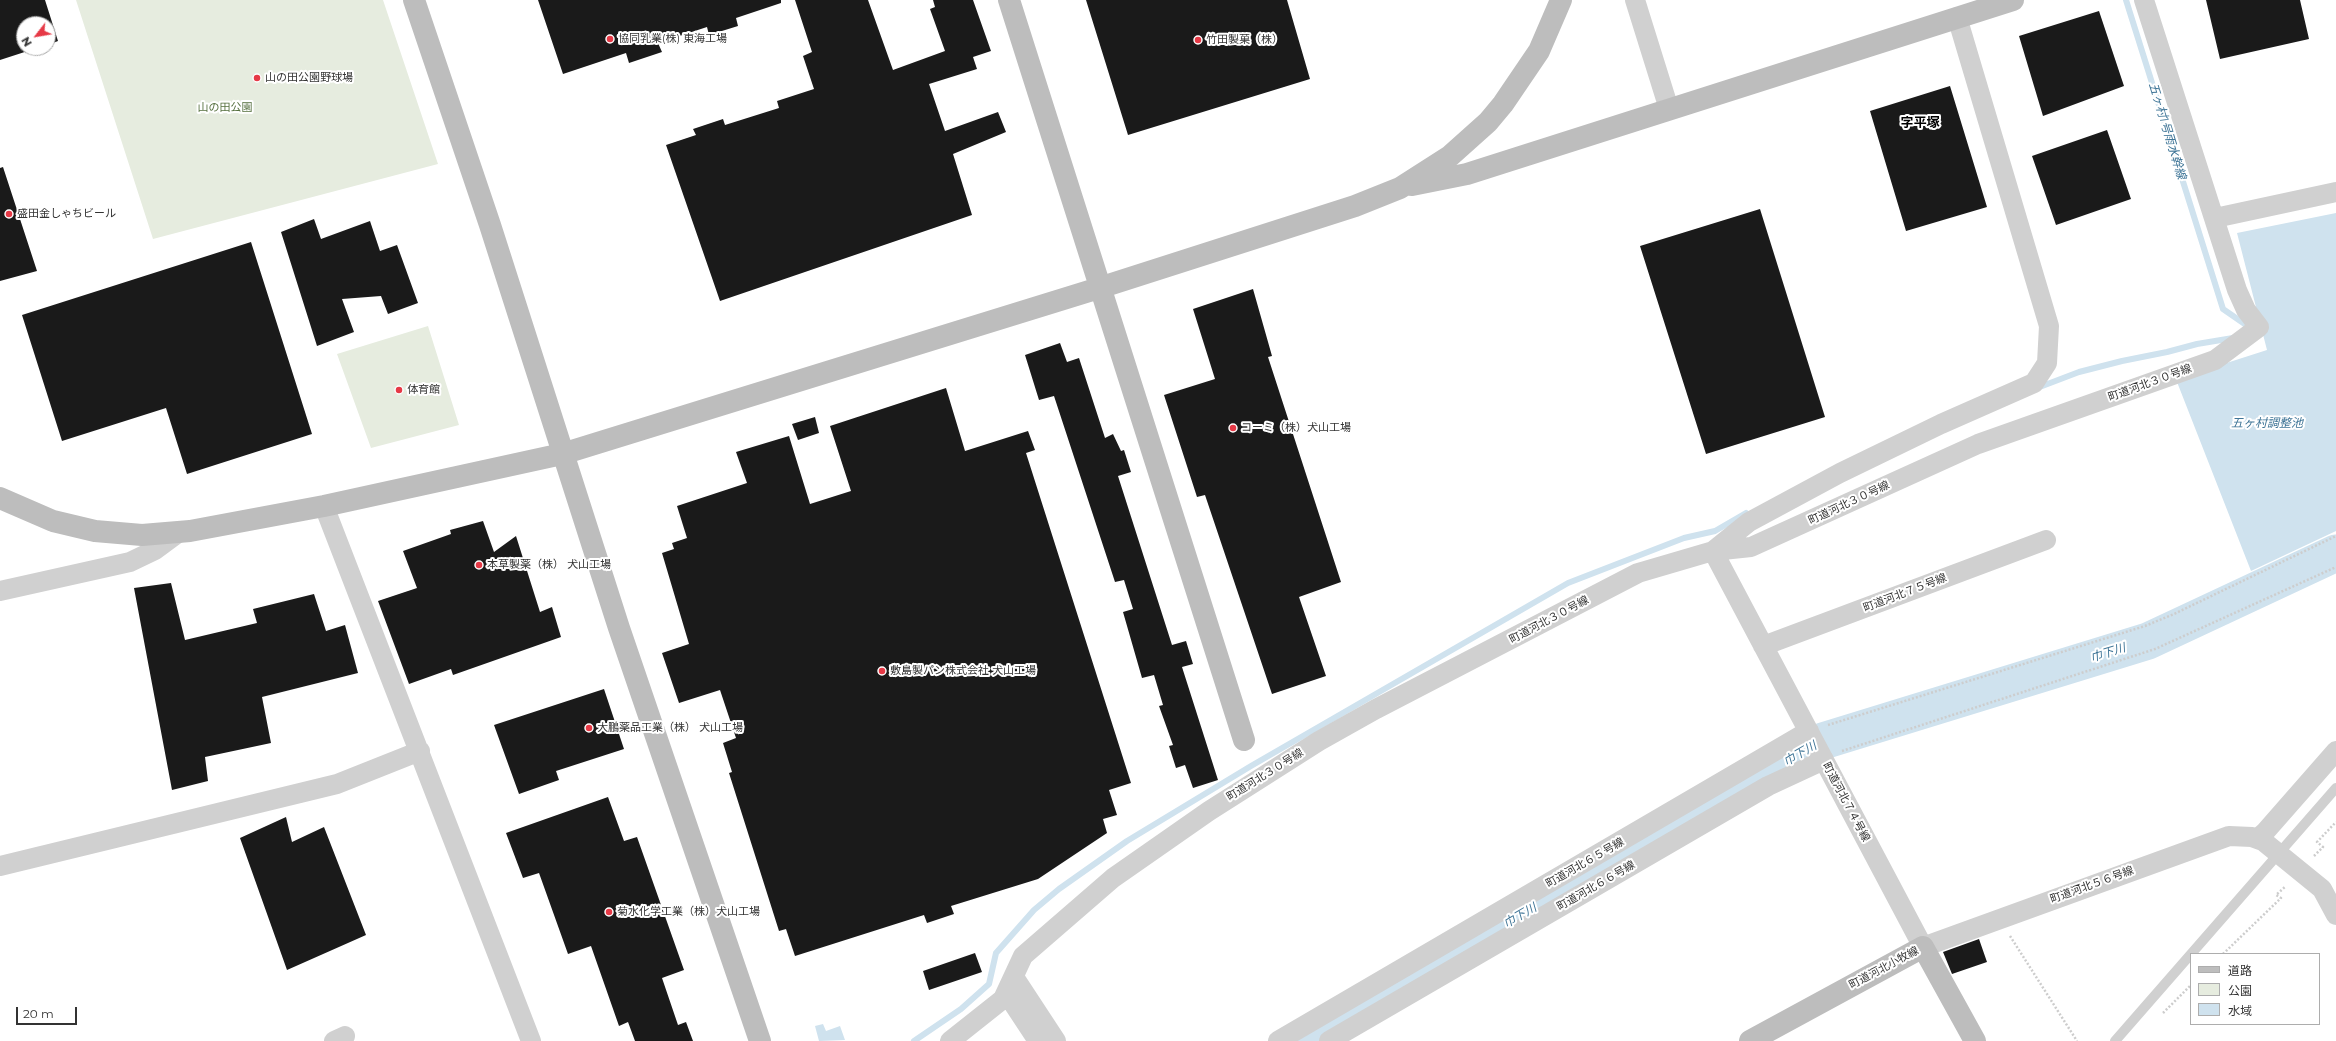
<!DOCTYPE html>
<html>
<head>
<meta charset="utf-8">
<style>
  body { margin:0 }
  #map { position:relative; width:2336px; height:1041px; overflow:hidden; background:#fff; font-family:Montserrat,"Noto Sans JP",sans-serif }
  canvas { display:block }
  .legend { position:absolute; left:2190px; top:953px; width:130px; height:72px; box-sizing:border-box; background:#fff; border:1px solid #adadad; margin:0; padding:5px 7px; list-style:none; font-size:12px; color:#333 }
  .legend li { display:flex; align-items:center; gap:8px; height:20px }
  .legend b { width:20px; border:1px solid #adadad }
  .north { position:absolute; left:16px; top:16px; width:40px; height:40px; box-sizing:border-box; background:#fff; border:1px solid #adadad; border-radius:50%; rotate:239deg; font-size:11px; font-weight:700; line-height:16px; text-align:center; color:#333 }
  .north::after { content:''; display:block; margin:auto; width:14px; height:18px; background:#e63946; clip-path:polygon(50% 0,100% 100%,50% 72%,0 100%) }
  .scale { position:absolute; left:16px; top:1007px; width:61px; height:18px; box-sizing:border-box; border:2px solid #333; border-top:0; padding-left:5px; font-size:12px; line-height:14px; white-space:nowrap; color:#333; -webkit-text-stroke:3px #fff; paint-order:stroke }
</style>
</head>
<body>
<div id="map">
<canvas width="2336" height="1041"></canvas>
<ul class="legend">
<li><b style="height:5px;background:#bdbdbd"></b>道路</li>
<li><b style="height:11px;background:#e6ecdf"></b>公園</li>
<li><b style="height:11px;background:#cfe2ee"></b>水域</li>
</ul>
<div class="north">N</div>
<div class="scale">20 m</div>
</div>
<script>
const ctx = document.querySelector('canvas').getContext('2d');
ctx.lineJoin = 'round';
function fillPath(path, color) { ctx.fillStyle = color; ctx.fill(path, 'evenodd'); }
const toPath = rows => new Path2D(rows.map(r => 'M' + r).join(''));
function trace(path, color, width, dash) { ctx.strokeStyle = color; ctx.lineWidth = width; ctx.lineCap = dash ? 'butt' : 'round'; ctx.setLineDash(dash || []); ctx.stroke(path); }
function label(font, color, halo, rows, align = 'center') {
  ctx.font = font + ' Montserrat,"Noto Sans JP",sans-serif'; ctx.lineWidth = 4; ctx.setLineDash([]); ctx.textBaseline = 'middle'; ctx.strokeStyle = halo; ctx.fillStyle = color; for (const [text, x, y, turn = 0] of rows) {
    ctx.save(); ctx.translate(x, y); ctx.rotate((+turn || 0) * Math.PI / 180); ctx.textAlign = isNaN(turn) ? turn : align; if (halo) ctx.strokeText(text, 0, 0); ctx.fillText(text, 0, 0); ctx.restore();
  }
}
fillPath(toPath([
  [76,0,383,0,438,164,153,239],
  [428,326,459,425,371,448,337,354]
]), '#e6ecdf');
fillPath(toPath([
  [2336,213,2336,531,2251,571,2177,382,2186,376,2267,350,2237,233],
  [823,1024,826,1031,840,1026,845,1040,819,1041,815,1026]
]), '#cfe2ee');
trace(toPath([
  [2126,0,2223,309,2249,327],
  [2037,388,2079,372,2122,361,2167,352,2197,344,2233,338],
  [914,1041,961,1009,989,984,996,953,1034,910,1059,889,1127,841,1251,766,1568,583,1684,538,1715,531,1746,513]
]), '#cfe2ee', 6);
trace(toPath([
  [1303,1041,1823,741,2148,641,2336,553]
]), '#cfe2ee', 37);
fillPath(toPath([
  [0,0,45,0,58,41,48,45,48,24,24,24,24,48,37,48,0,60],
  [538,0,781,0,781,3,736,18,738,26,709,35,707,27,658,43,662,52,629,63,626,53,563,74],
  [795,0,868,0,893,70,945,51,930,9,935,7,933,0,973,0,991,51,973,57,977,69,929,84,945,131,998,112,1006,132,953,154,972,215,720,301,666,145,696,135,693,129,723,119,725,125,779,108,777,101,814,89,803,56,812,52],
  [1086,0,1287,0,1310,79,1128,135],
  [2206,0,2300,0,2309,39,2220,59],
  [2099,11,2124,86,2043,116,2019,36],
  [1950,86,1987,207,1906,231,1870,111],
  [2107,130,2131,199,2056,225,2032,156],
  [3,167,37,271,0,281,0,168],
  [1760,209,1825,417,1706,454,1640,246],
  [314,219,321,239,370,221,380,251,397,245,418,303,388,314,381,296,342,299,354,332,317,346,281,232],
  [251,242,312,434,187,474,166,408,62,441,22,315],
  [1253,289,1272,356,1268,357,1341,582,1299,597,1326,676,1272,694,1205,495,1197,497,1164,395,1215,379,1193,309],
  [1060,343,1067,362,1079,358,1105,438,1113,434,1121,451,1124,450,1131,472,1118,476,1172,645,1186,641,1193,664,1182,667,1218,780,1193,788,1185,765,1176,768,1169,746,1173,745,1159,706,1163,705,1154,675,1142,678,1123,612,1133,609,1124,580,1115,582,1054,396,1039,400,1025,355],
  [946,388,965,451,1028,431,1035,450,1026,453,1131,783,1109,790,1117,815,1103,819,1107,833,1038,879,951,906,954,914,927,923,924,915,795,956,786,929,779,931,729,773,732,772,723,743,736,738,720,690,679,703,662,653,689,644,662,553,674,549,672,543,687,538,677,506,747,483,736,452,789,436,810,504,851,491,830,426],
  [815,417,819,433,798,440,792,424],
  [483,521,494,552,516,536,540,612,552,607,561,637,453,675,451,669,409,684,378,601,417,588,403,551,451,534,450,530],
  [171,583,185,640,257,623,253,609,314,594,326,631,345,625,358,673,262,697,271,743,205,757,208,781,172,790,134,588],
  [604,689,624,749,556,771,559,780,519,794,494,725],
  [608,797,624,841,637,837,684,970,662,978,678,1025,686,1022,693,1041,635,1041,628,1022,619,1026,591,946,568,954,539,873,523,878,506,833],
  [286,817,292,842,324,827,366,935,287,970,240,838],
  [1979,939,1987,962,1952,974,1943,952],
  [975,953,982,972,929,990,923,971]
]), '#1a1a1a');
trace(toPath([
  [1828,725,2145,626,2174,614,2336,536],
  [1842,751,2155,649,2336,567],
  [2314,856,2323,847,2317,842,2336,822],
  [2010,936,2077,1041],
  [2223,954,2281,898,2276,895,2286,886],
  [2163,1013,2191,985]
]), '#cdcdcd', 2.5, [2, 2]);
trace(toPath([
  [2115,1041,2336,788]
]), '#d0d0d0', 10);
trace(toPath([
  [1635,0,1669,109],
  [1957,17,2049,326,2047,363,2034,383,1941,424,1840,473,1749,522,1713,551,1923,947,2229,836,2252,837,2263,841,2322,889,2336,915],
  [2215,218,2336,192],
  [324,506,531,1041],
  [0,591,130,562,155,550,178,533],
  [1763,646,2046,540],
  [2257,839,2265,832,2336,751],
  [0,866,337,784,420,751],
  [1014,977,1056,1041],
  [1007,994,1038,1041],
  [334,1041,345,1036],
  [950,1041,1003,999,1023,956,1113,878,1209,811,1319,741,1376,709,1638,573,1713,551,1751,547,1978,444,2215,360,2259,327,2246,310,2237,290,2144,0],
  [1278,1041,1809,731],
  [1329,1041,1768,786,1824,760]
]), '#d0d0d0', 20);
trace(toPath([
  [414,0,490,225,619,628,760,1041],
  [1009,0,1244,740],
  [1412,185,1467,174,2013,0],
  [0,498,53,521,95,531,142,535,190,531,324,506,562,454,1099,288,1355,206,1400,188,1450,156,1488,122,1503,104,1539,51,1561,0],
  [1750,1041,1923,947,1975,1041]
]), '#bdbdbd', 22);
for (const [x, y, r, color] of [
  [610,39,4,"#e63946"],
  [1198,40,4,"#e63946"],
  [257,78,4,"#e63946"],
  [9,214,4,"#e63946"],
  [399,390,4,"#e63946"],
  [1233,428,4,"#e63946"],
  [479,565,4,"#e63946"],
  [882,671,4,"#e63946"],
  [589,728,4,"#e63946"],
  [609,912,4,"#e63946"]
]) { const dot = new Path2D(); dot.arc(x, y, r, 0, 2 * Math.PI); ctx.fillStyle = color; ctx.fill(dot); trace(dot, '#fff', 1.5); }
label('11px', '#333', '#fff', [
  ["協同乳業(株) 東海工場",618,39],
  ["竹田製菓（株）",1206,40],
  ["山の田公園野球場",265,78],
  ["盛田金しゃちビール",17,214],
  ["体育館",407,390],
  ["コーミ（株）犬山工場",1241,428],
  ["本草製薬（株） 犬山工場",487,565],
  ["敷島製パン株式会社 犬山工場",890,671],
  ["大鵬薬品工業（株） 犬山工場",597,728],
  ["菊水化学工業（株）犬山工場",617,912]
], 'left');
label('11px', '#56703f', '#fff', [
  ["山の田公園",225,108]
]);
label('11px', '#333', '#fff', [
  ["町道河北３０号線",2150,383,-20],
  ["町道河北３０号線",1849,503,-25],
  ["町道河北７５号線",1905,593,-21],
  ["町道河北３０号線",1549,620,-28],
  ["町道河北３０号線",1265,775,-32],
  ["町道河北７４号線",1846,802,62],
  ["町道河北６５号線",1585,863,-30],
  ["町道河北５６号線",2092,885,-20],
  ["町道河北６６号線",1596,886,-30],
  ["町道河北小牧線",1884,968,-28]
]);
label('italic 12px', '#3f7597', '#fff', [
  ["五ヶ村1号雨水幹線",2167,131,73],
  ["五ヶ村調整池",2267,423],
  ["巾下川",2108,653,-17],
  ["巾下川",1800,754,-30],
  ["巾下川",1520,916,-30]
]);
label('bold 13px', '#000', '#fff', [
  ["字平塚",1920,123]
]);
</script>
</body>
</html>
